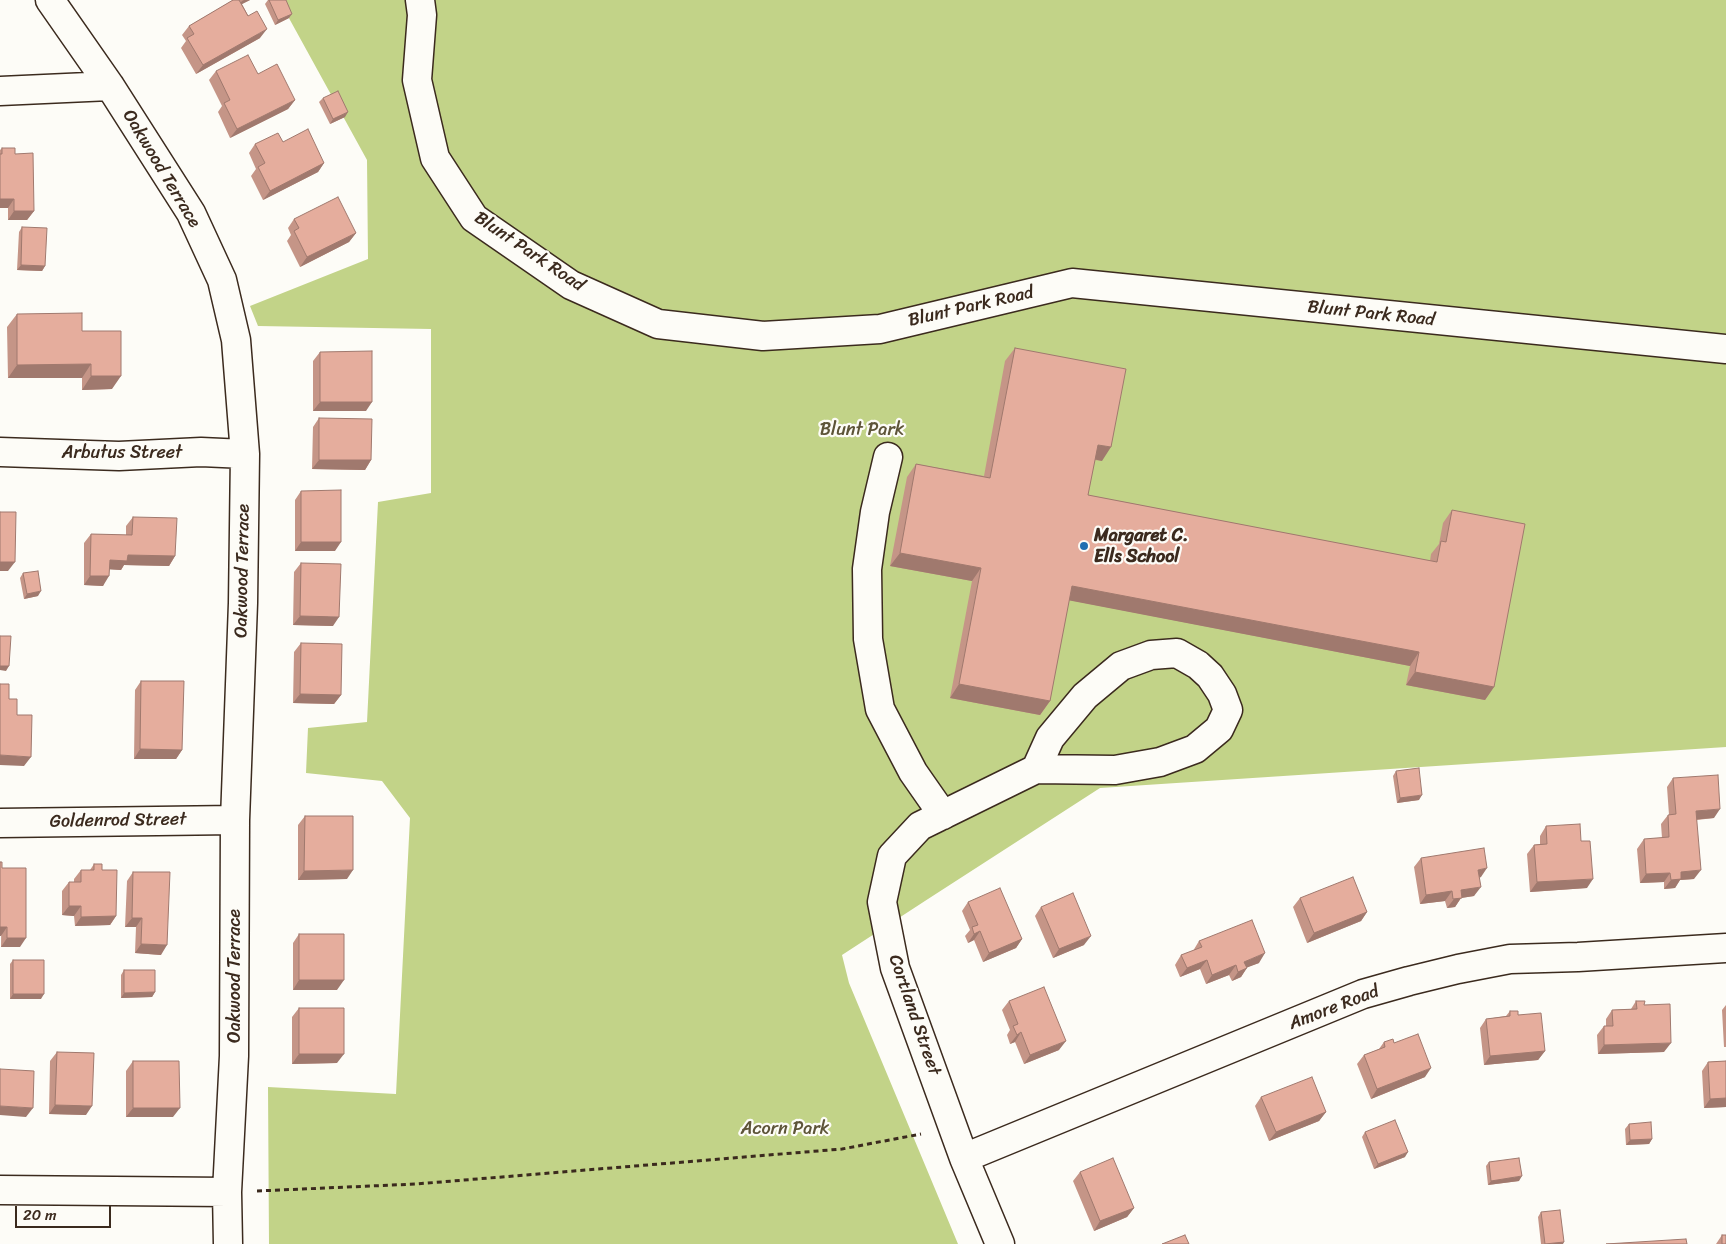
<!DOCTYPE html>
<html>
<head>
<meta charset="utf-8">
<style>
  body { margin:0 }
  #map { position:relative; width:1726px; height:1244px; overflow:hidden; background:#fdfcf7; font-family:Sriracha,sans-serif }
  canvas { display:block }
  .scale { position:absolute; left:15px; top:1206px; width:96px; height:22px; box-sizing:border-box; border:2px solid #3b2a1e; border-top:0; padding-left:6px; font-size:15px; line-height:18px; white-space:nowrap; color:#3b2a1e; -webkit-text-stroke:4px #fdfcf7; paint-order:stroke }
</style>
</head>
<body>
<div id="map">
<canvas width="1726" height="1244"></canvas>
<div class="scale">20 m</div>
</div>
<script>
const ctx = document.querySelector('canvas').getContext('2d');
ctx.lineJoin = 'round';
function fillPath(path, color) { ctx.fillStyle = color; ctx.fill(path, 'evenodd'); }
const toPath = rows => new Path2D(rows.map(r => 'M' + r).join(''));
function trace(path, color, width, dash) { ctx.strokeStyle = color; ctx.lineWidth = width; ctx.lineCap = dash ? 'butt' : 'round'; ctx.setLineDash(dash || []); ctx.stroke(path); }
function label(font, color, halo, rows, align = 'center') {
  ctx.font = font + ' Sriracha,sans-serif'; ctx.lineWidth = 4.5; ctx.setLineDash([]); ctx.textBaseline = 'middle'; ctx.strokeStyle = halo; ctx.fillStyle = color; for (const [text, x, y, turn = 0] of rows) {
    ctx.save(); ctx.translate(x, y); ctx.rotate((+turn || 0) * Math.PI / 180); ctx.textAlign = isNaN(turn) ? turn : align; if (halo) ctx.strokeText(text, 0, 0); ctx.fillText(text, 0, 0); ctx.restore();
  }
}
fillPath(toPath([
  [279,0,1726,0,1726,747,1100,788,928,899,842,955,849,983,958,1244,269,1244,268,1087,396,1094,410,818,382,781,306,773,308,728,367,722,378,502,431,493,431,329,258,326,250,306,368,259,367,160]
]), '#c2d388');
const minor = toPath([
  [50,0,110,86,191,213,222,280,236,340,245,454,243,603,235,820,234,1056,227,1192,228,1244],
  [420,0,422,15,417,80,435,158,474,218,571,285,658,324,763,336,880,329,1072,283,1726,349],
  [0,91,110,86],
  [0,452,119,456,201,452,245,454],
  [888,457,875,512,867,569,868,639,880,709,913,772,943,815],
  [0,823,235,820],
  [964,1158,1363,994,1409,981,1458,969,1510,959,1578,957,1726,948],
  [0,1190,227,1192],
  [1000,1244,964,1158,895,968,882,902,892,856,920,826,1036,769,1115,770,1160,762,1195,749,1219,729,1228,710,1222,694,1210,676,1198,665,1177,653,1151,655,1121,666,1085,696,1050,738,1036,769]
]);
trace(minor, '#3b2a1e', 31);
trace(toPath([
  [257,1191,416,1184,842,1149,921,1134]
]), '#3b2a1e', 3, [5, 4]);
trace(minor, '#fdfcf7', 28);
fillPath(toPath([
  [233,0,250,0,242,4,260,38,196,74,181,48,186,41,182,35,189,26],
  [268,0,286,0,289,18,275,25,265,4],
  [216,71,258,74,295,100,288,109,230,138,218,112,222,106,209,80],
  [323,98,345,117,330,124,319,102],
  [283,142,324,163,318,172,263,200,251,176,256,169,249,153,255,144],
  [2,148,15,154,34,211,27,220,8,220,8,208,0,208,0,150],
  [294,219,356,233,349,242,300,267,287,241,291,235,288,228],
  [22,227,45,266,42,271,17,270,19,232],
  [17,314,82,331,112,389,82,390,82,378,8,378,7,327],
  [1015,348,1102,461,1095,460,1088,495,1430,561,1431,554,1439,544,1443,523,1452,510,1494,687,1485,700,1406,685,1410,666,1069,600,1050,701,1040,715,950,698,972,581,890,566,907,477,916,464,984,476,1005,361],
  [320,352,366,411,313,411,313,361],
  [319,418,371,460,365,470,312,469,313,427],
  [301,491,335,551,295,551,295,500],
  [133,517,175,556,169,566,124,565,121,570,109,569,103,586,84,585,84,543,91,534,126,535,126,526],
  [301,563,333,626,293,625,294,572],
  [23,573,38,596,24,599,20,578],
  [301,643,341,695,334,704,293,703,294,652],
  [141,681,182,750,176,759,134,759,135,690],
  [1396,771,1419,800,1397,803,1393,776],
  [1673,778,1714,818,1697,820,1694,879,1680,880,1675,888,1664,889,1664,882,1640,883,1637,849,1644,839,1662,838,1661,824,1668,815,1669,815,1667,787],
  [305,816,347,879,298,880,298,825],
  [1546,826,1581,841,1587,888,1530,892,1527,854,1534,845,1540,844,1540,836],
  [1421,858,1481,877,1479,878,1474,896,1461,898,1455,907,1447,908,1445,901,1420,904,1414,867],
  [94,864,102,870,116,916,110,925,75,926,74,916,62,915,62,891,69,882,74,882,74,879,81,870,90,870],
  [2,868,20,947,1,947],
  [133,872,161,955,135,953,136,927,125,927,127,881],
  [1300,898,1367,912,1361,921,1307,943,1293,907],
  [968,902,1022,939,1016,948,983,962,974,940,968,943,965,936,970,930,962,911],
  [1041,907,1084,945,1053,958,1035,916],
  [299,934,337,990,293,990,293,943],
  [1199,941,1259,963,1247,967,1241,977,1232,981,1229,975,1206,984,1200,969,1180,977,1175,965,1181,955,1193,951],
  [13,960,41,999,10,999,10,964],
  [124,970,155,992,152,997,121,998,121,975],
  [1009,1001,1059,1050,1024,1064,1015,1042,1010,1044,1007,1035,1010,1030,1002,1010],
  [1636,1001,1644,1005,1664,1052,1598,1054,1597,1035,1604,1026,1606,1026,1606,1019,1612,1010,1631,1009],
  [1726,1005,1726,1047,1724,1047,1722,1010],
  [299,1008,337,1063,292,1064,292,1017],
  [1510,1011,1518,1015,1545,1051,1538,1060,1484,1065,1480,1028,1486,1019,1506,1016],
  [1384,1042,1394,1043,1425,1077,1371,1099,1357,1064,1364,1055,1379,1049],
  [57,1052,86,1115,49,1114,50,1061],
  [133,1061,173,1117,126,1117,126,1071],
  [1726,1061,1726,1107,1704,1108,1702,1071,1708,1062],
  [1261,1097,1326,1112,1319,1121,1269,1141,1255,1106],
  [1629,1124,1652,1139,1649,1144,1626,1145,1625,1129],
  [1365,1132,1405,1157,1374,1169,1362,1137],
  [1489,1162,1519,1181,1488,1185,1486,1166],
  [1080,1172,1134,1208,1127,1217,1094,1231,1073,1181],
  [1541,1212,1563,1244,1541,1244,1538,1217],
  [1722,1235,1726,1244,1716,1244]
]), '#c59587');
fillPath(toPath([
  [244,0,250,0,238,6,242,1],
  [292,14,289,18,275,25,278,20],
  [267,29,260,38,196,74,203,65],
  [295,100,288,109,230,138,237,129],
  [348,112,345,117,330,124,333,119],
  [324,163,318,172,263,200,270,191],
  [0,199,14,199,8,208,0,208],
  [14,211,34,211,27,220,8,220],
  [356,233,349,242,300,267,307,257],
  [21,265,45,266,42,271,17,270],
  [91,364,82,378,8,378,17,365],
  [91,376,121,376,112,389,82,390],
  [320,402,372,402,366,411,313,411],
  [1098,445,1111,447,1102,461,1089,458],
  [319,460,371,460,365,470,312,469],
  [301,542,341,542,335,551,295,551],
  [900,553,981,568,972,581,890,566],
  [128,555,175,556,169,566,124,565,121,570,103,569,110,560],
  [0,562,15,562,8,571,0,571],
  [90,576,109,576,103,586,84,585],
  [1072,586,1419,652,1410,666,1062,599],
  [41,591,38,596,24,599,27,594],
  [300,616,339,617,333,626,293,625],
  [0,666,9,666,6,671,0,670],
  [1415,672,1494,687,1485,700,1406,685],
  [959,684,1050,701,1040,715,950,698],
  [300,694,341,695,334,704,293,703],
  [140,749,182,750,176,759,134,759],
  [0,755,31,757,24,766,0,765],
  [1422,795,1419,800,1397,803,1400,798],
  [1720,809,1714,818,1690,820,1696,811],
  [1487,868,1481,877,1471,879,1478,870],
  [353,870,347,879,298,880,304,871],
  [1701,870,1694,879,1680,880,1675,888,1664,889,1671,880,1681,872],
  [1670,873,1664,882,1640,883,1646,874],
  [1593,879,1587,888,1530,892,1537,882],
  [1481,887,1474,896,1461,898,1455,907,1447,908,1461,890],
  [1452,891,1445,901,1420,904,1426,895],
  [69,906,81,906,74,916,62,915],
  [1367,912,1361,921,1307,943,1314,933],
  [116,916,110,925,75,926,81,917],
  [132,918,142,918,136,927,125,927],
  [0,927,7,927,1,936,0,936],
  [980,931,974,940,968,943,974,934],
  [1091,936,1084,945,1053,958,1059,949],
  [7,938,26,938,20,947,1,947],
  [1022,939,1016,948,983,962,989,953],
  [141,944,167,945,161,955,135,953],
  [1265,953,1259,963,1238,971,1244,962],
  [1207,960,1200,969,1180,977,1187,968],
  [1236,965,1229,975,1206,984,1212,975],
  [1247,968,1241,977,1232,981,1238,972],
  [299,980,344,980,337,990,293,990],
  [155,992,152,997,121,998,124,993],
  [13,994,44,994,41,999,10,999],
  [1021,1032,1015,1042,1010,1044,1017,1035],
  [1066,1041,1059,1050,1024,1064,1030,1055],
  [1671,1043,1664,1052,1598,1054,1604,1045],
  [1545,1051,1538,1060,1484,1065,1490,1056],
  [299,1054,344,1054,337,1063,292,1064],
  [1431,1068,1425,1077,1371,1099,1377,1089],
  [1726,1098,1726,1107,1704,1108,1710,1099],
  [55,1105,92,1106,86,1115,49,1114],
  [0,1106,33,1108,26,1117,0,1115],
  [133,1108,180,1108,173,1117,126,1117],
  [1326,1112,1319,1121,1269,1141,1276,1132],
  [1652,1139,1649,1144,1626,1145,1630,1140],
  [1408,1152,1405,1157,1374,1169,1378,1164],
  [1522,1176,1519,1181,1488,1185,1491,1181],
  [1134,1208,1127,1217,1094,1231,1100,1221],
  [1564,1242,1563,1244,1545,1244]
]), '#a0796e');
const building = toPath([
  [233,0,239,0,248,16,257,11,267,29,203,65,187,38,194,34,189,26,233,0],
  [269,0,286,0,292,14,278,20,269,0],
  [248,55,258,74,277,64,295,100,237,129,224,103,230,100,216,71,248,55],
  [338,91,348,112,333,119,323,98,338,91],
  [308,129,324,163,270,191,258,167,265,163,255,144,278,133,283,142,308,129],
  [2,148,15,148,15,154,33,153,34,211,14,211,14,199,0,199,0,154,2,154,2,148],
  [338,197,356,233,307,257,294,231,299,228,294,219,338,197],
  [22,227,47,228,45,266,21,265,22,227],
  [82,313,82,331,121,331,121,376,91,376,91,364,17,365,17,314,82,313],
  [1015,348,1126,369,1111,447,1098,445,1088,495,1437,562,1441,541,1446,542,1452,510,1525,524,1494,687,1415,672,1419,652,1072,586,1050,701,959,684,981,568,900,553,916,464,990,478,1015,348],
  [372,351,372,402,320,402,320,352,372,351],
  [319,418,372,419,371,460,319,460,319,418],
  [341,490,341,542,301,542,301,491,341,490],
  [0,512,16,512,15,562,0,562,0,512],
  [133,517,177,518,175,556,128,555,127,561,110,560,109,576,90,576,91,534,132,535,133,517],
  [301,563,341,564,339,617,300,616,301,563],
  [38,571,41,591,27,594,23,573,38,571],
  [0,636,11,636,9,666,0,666,0,636],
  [301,643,342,644,341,695,300,694,301,643],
  [141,681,184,681,182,750,140,749,141,681],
  [0,684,9,684,9,699,17,699,17,715,32,715,31,757,0,755,0,684],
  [1419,768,1422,795,1400,798,1396,771,1419,768],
  [1718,775,1720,809,1696,811,1701,870,1681,872,1681,879,1671,880,1670,873,1646,874,1644,839,1669,837,1668,815,1676,814,1673,778,1718,775],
  [305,816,353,816,353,870,304,871,305,816],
  [1580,824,1581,841,1590,841,1593,879,1537,882,1534,845,1547,844,1546,826,1580,824],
  [1484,848,1487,868,1478,870,1481,887,1461,890,1462,898,1453,899,1452,891,1426,895,1421,858,1484,848],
  [0,862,2,862,2,868,26,868,26,938,7,938,7,927,0,927,0,862],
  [94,864,102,864,102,870,117,870,116,916,81,917,81,906,69,906,69,882,81,882,81,870,94,870,94,864],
  [133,872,170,872,167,945,141,944,142,918,132,918,133,872],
  [1353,877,1367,912,1314,933,1300,898,1353,877],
  [1000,888,1022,939,989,953,980,931,974,934,972,927,978,925,968,902,1000,888],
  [1073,893,1091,936,1059,949,1041,907,1073,893],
  [1252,920,1265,953,1244,962,1247,968,1238,972,1236,965,1212,975,1207,960,1187,968,1181,955,1202,947,1199,941,1252,920],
  [299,934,344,934,344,980,299,980,299,934],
  [13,960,44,960,44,994,13,994,13,960],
  [124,970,155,970,155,992,124,993,124,970],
  [1044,987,1066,1041,1030,1055,1021,1032,1017,1035,1013,1026,1018,1024,1009,1001,1044,987],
  [1636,1001,1645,1001,1644,1005,1670,1004,1671,1043,1604,1045,1604,1026,1613,1026,1612,1010,1637,1009,1636,1001],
  [299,1008,344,1008,344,1054,299,1054,299,1008],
  [1510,1011,1518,1011,1518,1015,1541,1013,1545,1051,1490,1056,1486,1019,1510,1016,1510,1011],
  [1418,1034,1431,1068,1377,1089,1364,1055,1385,1047,1384,1042,1393,1039,1394,1043,1418,1034],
  [57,1052,94,1053,92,1106,55,1105,57,1052],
  [133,1061,179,1061,180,1108,133,1108,133,1061],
  [1726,1061,1726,1098,1710,1099,1708,1062,1726,1061],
  [0,1069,34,1071,33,1108,0,1106,0,1069],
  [1312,1077,1326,1112,1276,1132,1261,1097,1312,1077],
  [1395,1120,1408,1152,1378,1164,1365,1132,1395,1120],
  [1651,1122,1652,1139,1630,1140,1629,1124,1651,1122],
  [1113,1158,1134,1208,1100,1221,1080,1172,1113,1158],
  [1519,1158,1522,1176,1491,1181,1489,1162,1519,1158],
  [1560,1210,1564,1242,1545,1244,1541,1212,1560,1210],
  [1185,1235,1189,1244,1162,1244,1185,1235],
  [1722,1235,1726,1235,1726,1244,1722,1244,1722,1235],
  [1686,1239,1687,1244,1606,1244,1686,1239]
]);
fillPath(building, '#e5ad9d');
trace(building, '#a0796e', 1);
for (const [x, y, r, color] of [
  [1084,546,5,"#1f6fb2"]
]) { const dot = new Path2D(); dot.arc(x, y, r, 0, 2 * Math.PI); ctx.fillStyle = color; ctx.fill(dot); trace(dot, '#fdfcf7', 2); }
label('18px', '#3b2a1e', '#fdfcf7', [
  ["Oakwood Terrace",161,169,59],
  ["Blunt Park Road",529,252,34],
  ["Blunt Park Road",971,307,-13],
  ["Blunt Park Road",1371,314,6],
  ["Arbutus Street",122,453],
  ["Oakwood Terrace",243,571,-89],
  ["Goldenrod Street",118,821,-1],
  ["Oakwood Terrace",235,976,-90],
  ["Amore Road",1334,1008,-21],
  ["Cortland Street",914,1015,71]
]);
label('18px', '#5d5438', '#fdfcf7', [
  ["Blunt Park",862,430],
  ["Acorn Park",785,1129]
]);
label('bold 18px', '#3b2a1e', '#fdfcf7', [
  ["Margaret C.",1094,536],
  ["Ells School",1094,557]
], 'left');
</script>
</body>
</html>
